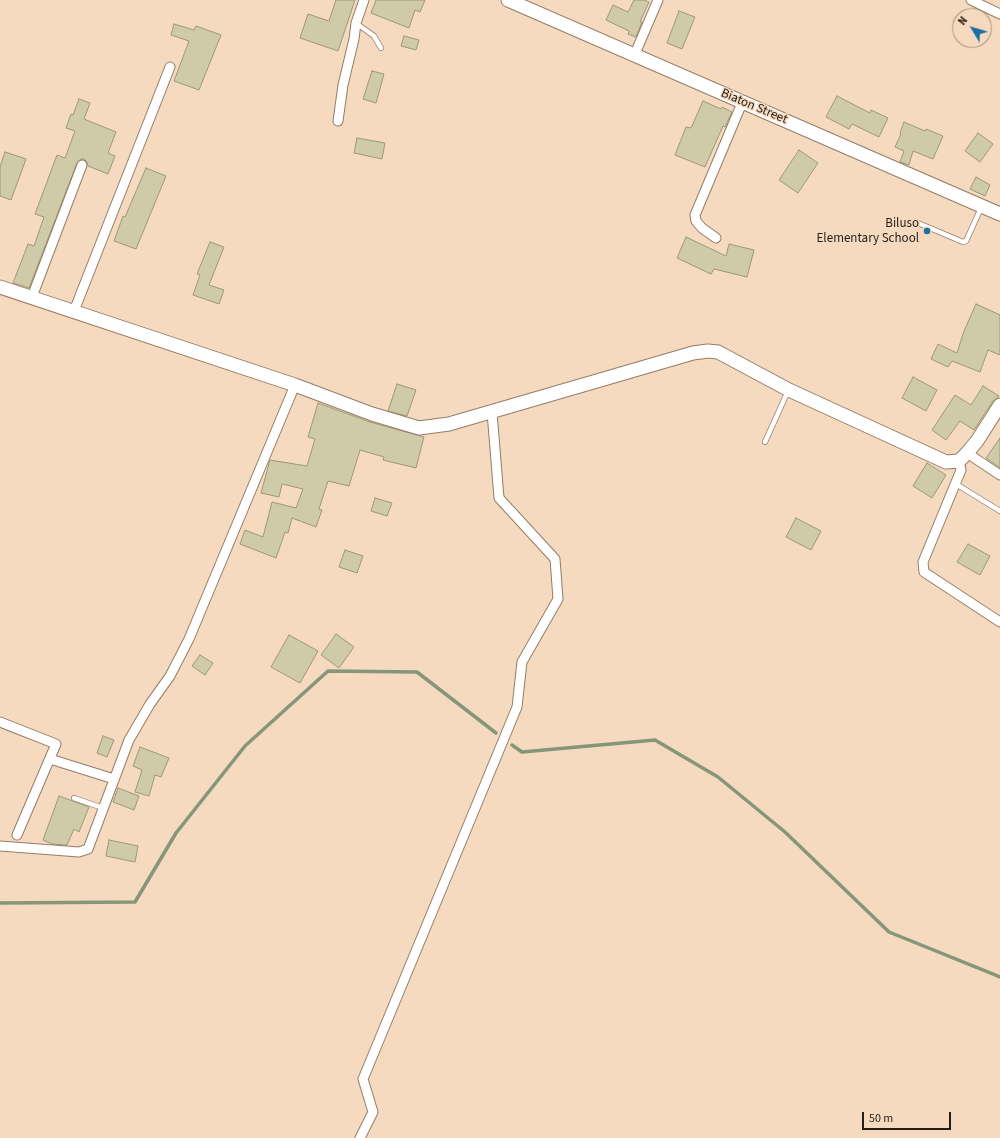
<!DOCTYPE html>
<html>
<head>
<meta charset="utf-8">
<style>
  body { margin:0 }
  #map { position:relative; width:1000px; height:1138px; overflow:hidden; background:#f5dac0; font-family:"Source Sans 3",sans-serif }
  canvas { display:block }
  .north { position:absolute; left:952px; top:8px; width:40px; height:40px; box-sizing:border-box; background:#f5dac0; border:1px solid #a28e7b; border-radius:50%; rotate:308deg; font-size:11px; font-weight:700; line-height:16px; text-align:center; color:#261d13 }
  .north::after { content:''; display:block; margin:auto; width:14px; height:18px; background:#1c6fa0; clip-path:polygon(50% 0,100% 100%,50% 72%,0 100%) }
  .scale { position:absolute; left:862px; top:1112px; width:89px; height:18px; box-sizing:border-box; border:2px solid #261d13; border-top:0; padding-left:5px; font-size:12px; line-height:14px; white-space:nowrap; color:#261d13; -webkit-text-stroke:3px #f5dac0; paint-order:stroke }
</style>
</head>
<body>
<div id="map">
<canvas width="1000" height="1138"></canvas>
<div class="north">N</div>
<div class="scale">50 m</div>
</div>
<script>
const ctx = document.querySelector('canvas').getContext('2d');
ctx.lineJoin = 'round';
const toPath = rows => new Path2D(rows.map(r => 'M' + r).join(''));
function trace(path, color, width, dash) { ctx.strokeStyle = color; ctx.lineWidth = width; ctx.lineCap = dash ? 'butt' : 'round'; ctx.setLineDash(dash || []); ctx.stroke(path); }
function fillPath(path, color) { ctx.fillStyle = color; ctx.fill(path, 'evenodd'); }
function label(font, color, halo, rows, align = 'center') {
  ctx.font = font + ' "Source Sans 3",sans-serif'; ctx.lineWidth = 3; ctx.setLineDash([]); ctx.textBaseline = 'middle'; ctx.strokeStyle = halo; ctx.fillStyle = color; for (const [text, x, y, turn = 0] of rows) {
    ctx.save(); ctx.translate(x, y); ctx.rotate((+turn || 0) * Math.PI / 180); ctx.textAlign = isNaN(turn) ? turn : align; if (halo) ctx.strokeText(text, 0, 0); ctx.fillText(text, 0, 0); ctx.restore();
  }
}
trace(toPath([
  [512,745,522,752,655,740,718,777,785,832,889,932,1000,977],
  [0,903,135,902,176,833,245,746,328,671,417,672,496,733]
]), '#869678', 3.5);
const building = toPath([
  [336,0,355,0,338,51,300,38,308,14,329,21,336,0],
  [376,0,425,0,420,12,415,10,409,28,371,13,376,0],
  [634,0,644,0,649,2,640,22,642,22,636,37,628,34,629,31,606,20,613,5,628,12,634,0],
  [679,11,695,17,682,49,667,43,679,11],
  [174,24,194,30,196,26,221,35,199,90,174,81,189,41,171,35,174,24],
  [404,36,419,40,416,50,401,46,404,36],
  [372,71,384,74,376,103,363,99,372,71],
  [837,96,870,113,871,110,888,118,879,137,852,124,849,129,826,117,837,96],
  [79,99,90,103,84,119,116,132,108,153,115,156,108,174,88,166,87,162,84,159,81,159,77,163,29,288,13,283,28,244,34,246,44,217,35,214,57,155,65,158,75,131,66,128,71,114,73,115,79,99],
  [703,101,721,109,722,107,732,112,725,127,723,126,705,167,675,155,686,127,691,128,703,101],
  [904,122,925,131,926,129,943,136,933,159,913,151,909,165,900,162,904,151,895,147,901,134,900,133,904,122],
  [978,133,993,144,980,162,965,151,978,133],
  [357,138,385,143,382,159,354,153,357,138],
  [799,150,818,163,798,193,779,180,799,150],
  [5,152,26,159,11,200,0,196,0,167,5,152],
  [146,168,166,176,136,249,114,241,123,216,125,217,146,168],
  [976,177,990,185,985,196,970,189,976,177],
  [686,237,726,256,729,244,754,250,747,277,714,269,711,274,677,258,686,237],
  [210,242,224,247,209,285,224,290,219,304,193,295,200,275,197,274,210,242],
  [976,304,1000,315,1000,355,988,350,980,372,952,361,948,367,931,359,938,344,957,353,964,331,976,304],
  [913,377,937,390,926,411,902,398,913,377],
  [397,384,416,390,407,416,388,411,397,384],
  [983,386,999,396,993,401,974,430,960,421,946,440,932,430,955,395,971,405,983,386],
  [318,403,370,422,424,437,416,468,383,460,384,457,360,450,349,486,328,481,319,509,322,510,316,527,292,518,288,533,285,532,276,558,240,544,245,530,263,537,272,502,296,508,303,489,282,484,279,497,261,493,270,460,307,466,315,439,308,437,318,403],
  [1000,438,1000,468,986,458,1000,438],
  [927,463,946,475,932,498,913,486,927,463],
  [375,498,392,503,387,516,371,511,375,498],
  [796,518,821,531,811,550,786,537,796,518],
  [968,544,990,556,980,575,957,562,968,544],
  [345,550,363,556,357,573,339,567,345,550],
  [336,634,354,647,339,668,321,655,336,634],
  [289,635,318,651,300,683,271,667,289,635],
  [200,655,213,663,205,675,192,666,200,655],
  [103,736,114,740,107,757,97,753,103,736],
  [140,747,169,758,161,777,155,775,149,796,135,792,142,770,133,766,140,747],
  [118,788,139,796,134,810,113,802,118,788],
  [59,796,89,807,79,832,74,829,67,845,52,844,43,840,59,796],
  [109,840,138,846,135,862,106,856,109,840]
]);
fillPath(building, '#cfcba9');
trace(building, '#9c9877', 1);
const lane = toPath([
  [356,23,374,36,381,48],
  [918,223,963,242,966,241,981,208],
  [765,442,788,391],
  [956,484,1000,511],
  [74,798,103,808]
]);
const street = toPath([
  [971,0,1000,14],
  [634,56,658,0],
  [338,121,343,85,354,39,356,23,364,0],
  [716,238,702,228,696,221,695,215,742,103],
  [32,297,82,165],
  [74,311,170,67],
  [967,453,1000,475],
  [959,461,961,470,923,562,924,572,1000,622],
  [0,722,56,744,17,835],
  [50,759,114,779],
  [0,846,79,852,88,849,129,740,150,704,170,676,189,639,295,385],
  [360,1138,373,1112,363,1079,517,707,522,662,558,599,555,559,499,498,492,412]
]);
const secondary = toPath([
  [508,0,1000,214],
  [0,287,295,385,372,414,419,428,449,424,693,353,708,351,718,352,789,390,946,462,959,461,967,453,977,441,1000,405]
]);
trace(lane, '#957d65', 6);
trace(street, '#957d65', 11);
trace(secondary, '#957d65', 15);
trace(lane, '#fff', 4.5);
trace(street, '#fff', 9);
trace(secondary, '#fff', 13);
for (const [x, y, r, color] of [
  [927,231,4,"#1c6fa0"]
]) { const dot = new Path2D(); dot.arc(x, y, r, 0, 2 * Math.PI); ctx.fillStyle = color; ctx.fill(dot); trace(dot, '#f5dac0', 1.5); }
label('13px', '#261d13', '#f5dac0', [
  ["Biaton Street",754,107,23]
]);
label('13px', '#261d13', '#f5dac0', [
  ["Biluso",919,224],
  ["Elementary School",919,239]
], 'right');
</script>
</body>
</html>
